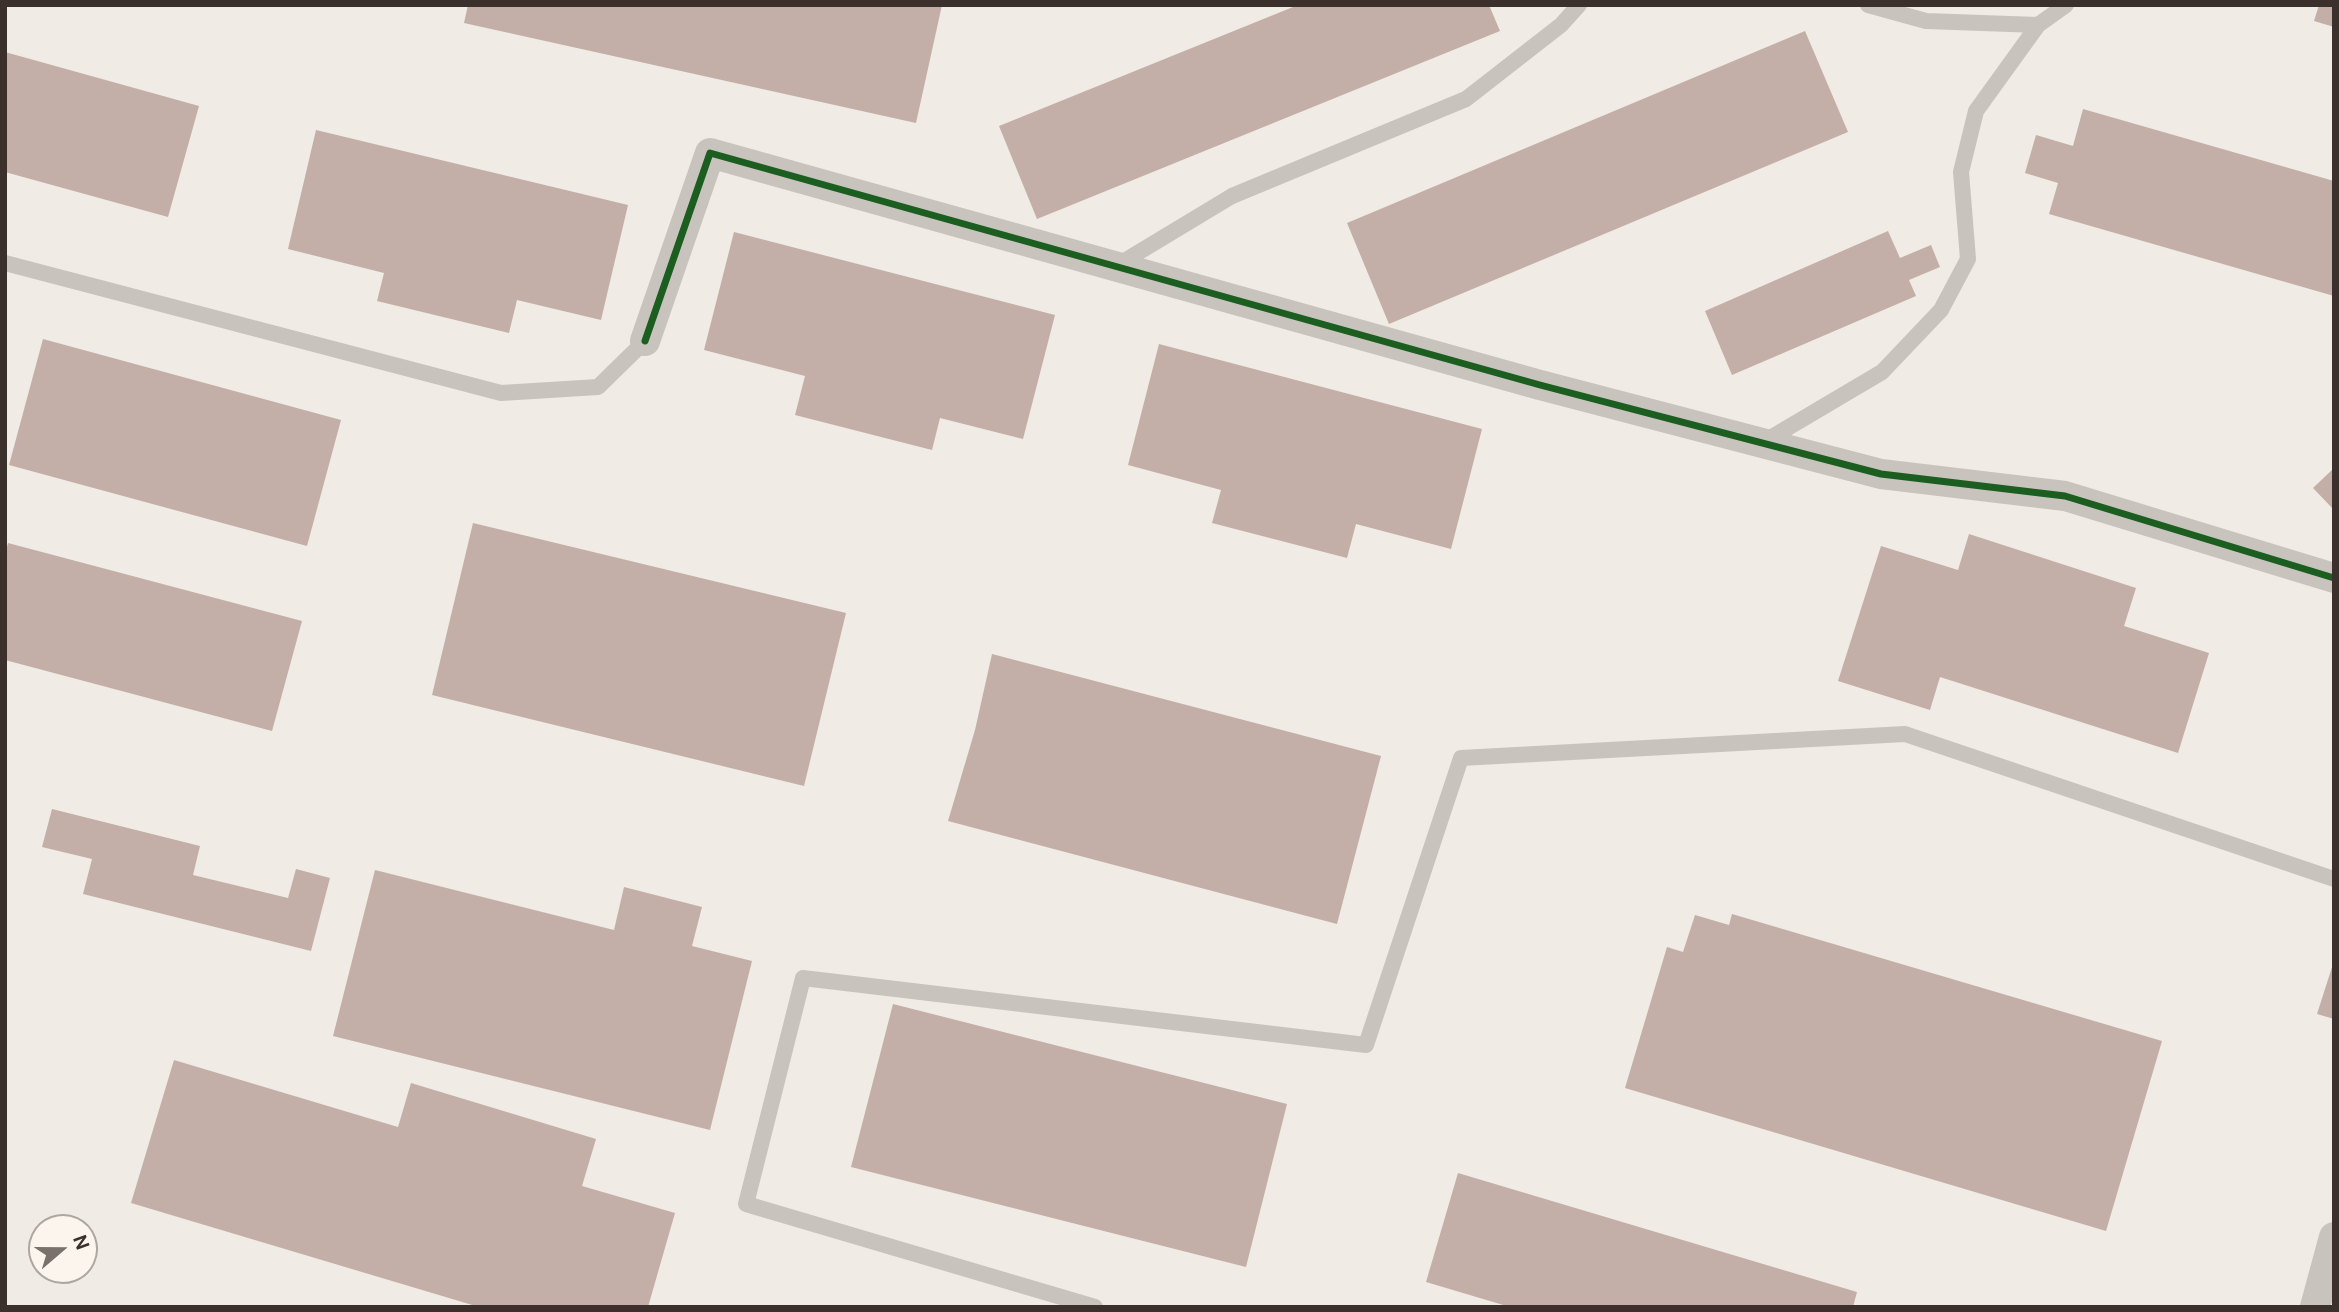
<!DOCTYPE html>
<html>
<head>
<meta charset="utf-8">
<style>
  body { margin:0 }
  #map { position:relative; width:2339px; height:1312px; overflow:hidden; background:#f0ebe5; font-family:"DM Sans",sans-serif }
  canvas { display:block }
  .frame { position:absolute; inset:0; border:7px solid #3b302b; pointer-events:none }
  .north { position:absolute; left:28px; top:1214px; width:70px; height:70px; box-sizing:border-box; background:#fbf5ee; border:2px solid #aea6a0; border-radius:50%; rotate:70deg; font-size:19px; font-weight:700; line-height:28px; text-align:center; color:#3b302b }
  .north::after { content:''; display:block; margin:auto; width:24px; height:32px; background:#7a716c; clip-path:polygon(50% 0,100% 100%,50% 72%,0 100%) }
</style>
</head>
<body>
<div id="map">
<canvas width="2339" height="1312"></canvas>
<div class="frame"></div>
<div class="north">N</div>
</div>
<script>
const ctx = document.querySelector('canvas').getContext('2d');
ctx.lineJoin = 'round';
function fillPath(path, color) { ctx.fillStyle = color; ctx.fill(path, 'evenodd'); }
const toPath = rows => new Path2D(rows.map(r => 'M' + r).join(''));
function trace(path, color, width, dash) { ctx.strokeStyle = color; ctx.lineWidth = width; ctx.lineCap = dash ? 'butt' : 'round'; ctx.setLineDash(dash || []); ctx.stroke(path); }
fillPath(toPath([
  [468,5,942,5,916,123,464,23],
  [1298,5,1489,5,1500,31,1037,219,999,126],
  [2319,5,2334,5,2334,27,2314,21],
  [1805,31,1848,132,1389,324,1347,223],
  [5,52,199,106,168,217,5,172],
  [2083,109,2334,181,2334,296,2049,214,2058,183,2025,173,2036,135,2073,146],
  [316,130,628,205,601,320,517,300,509,333,377,301,384,273,288,249],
  [1888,231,1900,258,1931,245,1940,267,1909,280,1916,296,1732,375,1705,311],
  [734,232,1055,315,1023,439,940,418,932,450,795,415,805,376,704,350],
  [43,339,341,420,307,546,9,465],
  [1159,344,1482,429,1451,549,1356,524,1347,558,1212,523,1221,490,1128,465],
  [2334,468,2334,510,2313,488],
  [473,523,846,613,804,786,432,695],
  [1969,534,2136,588,2124,626,2209,653,2178,753,1940,677,1930,710,1838,681,1881,546,1958,570],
  [8,543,302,621,272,731,5,660,5,555],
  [992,654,1381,756,1337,924,948,821,975,730],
  [52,809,200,846,193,875,288,898,296,869,330,878,311,951,83,894,92,859,42,847],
  [375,870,614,930,624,887,702,907,692,946,752,961,710,1130,333,1036],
  [1732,914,2162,1041,2106,1231,1625,1088,1667,947,1683,952,1695,915,1729,925],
  [2333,964,2334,964,2334,1019,2317,1014],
  [893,1004,1287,1104,1246,1267,851,1167],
  [174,1060,398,1127,411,1083,596,1139,582,1186,675,1213,648,1307,479,1307,131,1203],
  [1458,1173,1857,1292,1853,1307,1510,1307,1426,1282]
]), '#c3afa7');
trace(toPath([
  [1868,5,1926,21,2038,25],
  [5,263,501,393,598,387,645,341],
  [1116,266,1232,196,1466,99,1561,25,1579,5],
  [1762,443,1882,372,1941,310,1968,259,1961,172,1976,111,2038,25,2066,5],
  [1095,1307,746,1204,803,978,1366,1045,1461,758,1905,734,2334,879]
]), '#c9c3be', 16);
trace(toPath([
  [645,341,710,153,1540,385,1881,474,2065,496,2334,578],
  [2315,1307,2334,1237]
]), '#c9c3be', 30);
trace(toPath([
  [645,341,710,153,1540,385,1881,474,2065,496,2334,578]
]), '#1b5e20', 7);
</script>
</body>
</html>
